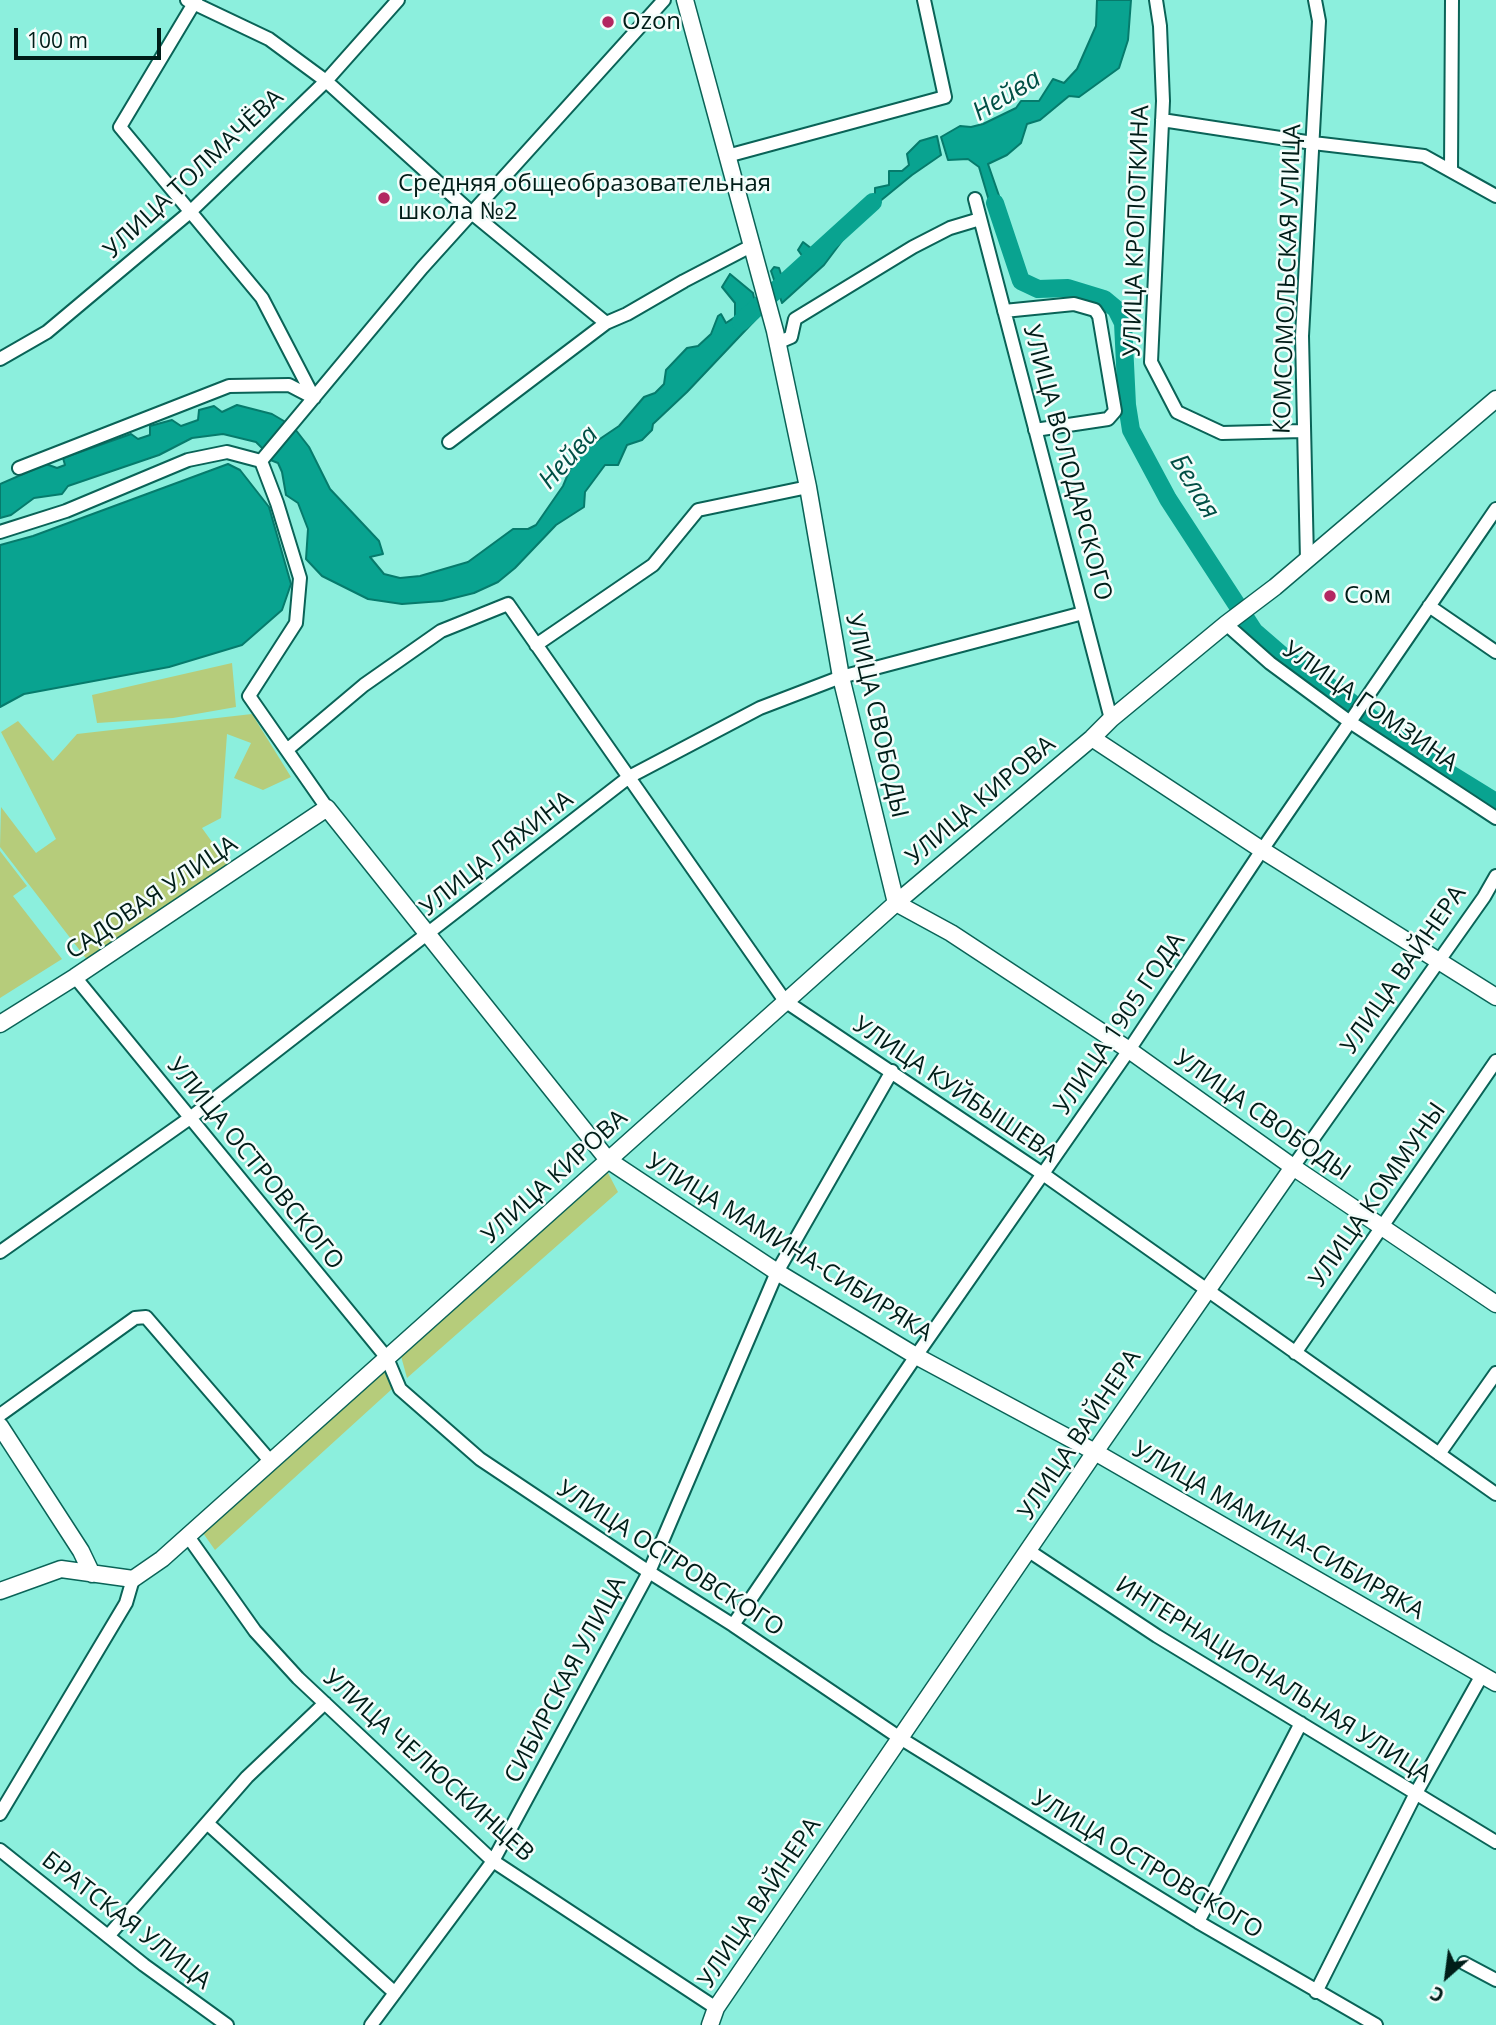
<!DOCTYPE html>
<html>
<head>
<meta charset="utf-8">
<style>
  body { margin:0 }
  #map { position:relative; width:1496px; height:2025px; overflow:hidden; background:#8cefdd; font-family:"Open Sans",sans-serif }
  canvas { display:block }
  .north { position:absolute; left:1412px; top:1941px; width:70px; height:70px; -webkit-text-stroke:5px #f4fdfb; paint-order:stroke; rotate:208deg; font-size:19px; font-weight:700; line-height:28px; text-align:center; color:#001d18 }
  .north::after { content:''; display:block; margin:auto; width:24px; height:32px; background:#001d18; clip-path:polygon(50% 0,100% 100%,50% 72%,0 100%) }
  .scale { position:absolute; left:14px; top:28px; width:147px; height:32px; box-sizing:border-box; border:4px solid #001d18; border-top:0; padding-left:9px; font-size:21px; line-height:24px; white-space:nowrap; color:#001d18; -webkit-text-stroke:5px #f4fdfb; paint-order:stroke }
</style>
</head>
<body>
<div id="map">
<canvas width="1496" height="2025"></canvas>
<div class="north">С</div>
<div class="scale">100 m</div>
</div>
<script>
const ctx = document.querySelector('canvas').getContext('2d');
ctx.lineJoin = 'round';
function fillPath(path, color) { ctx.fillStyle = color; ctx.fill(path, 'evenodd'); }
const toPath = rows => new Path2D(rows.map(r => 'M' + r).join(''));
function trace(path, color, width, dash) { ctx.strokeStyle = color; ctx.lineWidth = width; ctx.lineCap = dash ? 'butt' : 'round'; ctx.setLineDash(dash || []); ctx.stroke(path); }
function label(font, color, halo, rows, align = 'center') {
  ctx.font = font + ' "Open Sans",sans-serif'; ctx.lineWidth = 5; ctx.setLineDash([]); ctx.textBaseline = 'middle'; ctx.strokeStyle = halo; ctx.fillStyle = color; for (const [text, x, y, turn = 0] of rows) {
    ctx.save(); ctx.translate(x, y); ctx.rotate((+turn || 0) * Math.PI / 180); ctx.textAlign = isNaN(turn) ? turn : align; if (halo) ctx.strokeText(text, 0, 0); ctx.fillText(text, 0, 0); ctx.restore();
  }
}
fillPath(toPath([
  [232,663,236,707,173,718,97,723,92,695],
  [252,714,291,777,263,790,234,778,251,743,227,734,221,818,202,828,230,867,88,961,0,847,1,807,36,853,56,839,1,732,18,721,53,761,77,734],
  [0,851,27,886,13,896,62,959,0,998],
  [607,1171,618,1192,407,1378,401,1356],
  [383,1369,392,1389,215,1550,203,1533]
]), '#b6cc7b');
const water = toPath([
  [1097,0,1131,0,1128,40,1119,68,1079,97,1069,96,1040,120,1027,124,1021,143,1007,155,988,164,1005,213,1002,225,995,221,979,167,968,159,948,160,941,137,960,126,971,127,983,124,1016,108,1021,101,1039,101,1053,79,1064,83,1077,69,1096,26,1097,0],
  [937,136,941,155,912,175,857,220,854,210,863,201,871,202,875,195,875,188,889,185,889,171,902,171,909,165,907,154,920,141,937,136],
  [844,230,845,237,824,265,782,303,771,271,774,267,779,268,783,280,805,260,798,250,803,242,816,252,829,241,828,236,844,230],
  [730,274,753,293,758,317,687,392,653,424,652,430,642,440,627,445,618,465,605,465,585,492,584,507,556,525,515,568,498,582,474,593,442,601,402,604,368,599,322,576,306,559,308,529,298,503,286,495,282,472,278,463,268,459,295,429,309,447,330,489,379,541,383,554,370,557,384,574,400,578,420,576,468,562,513,529,528,529,536,525,563,486,576,455,619,426,644,397,655,393,664,384,666,370,687,348,698,346,711,334,718,316,721,314,726,323,735,317,735,303,722,287,730,274],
  [237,405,272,414,289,424,265,451,256,442,223,434,192,438,159,455,68,486,62,494,34,498,11,515,0,518,0,484,46,464,57,468,65,465,63,458,131,434,138,439,150,435,150,426,172,420,181,426,198,420,199,410,214,406,222,412,237,405],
  [228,464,240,470,269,507,291,584,282,610,242,645,169,667,24,694,0,707,0,545,33,536,228,464]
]);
fillPath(water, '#09a390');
trace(water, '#067b6c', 2);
trace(toPath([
  [995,203,1021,281,1038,289,1068,288,1104,299,1116,309,1123,323,1127,405,1131,430,1168,499,1254,631,1284,657,1338,692,1413,751,1496,802],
  [741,322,873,202]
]), '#09a390', 18);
const street = toPath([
  [187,0,269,39,326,81,473,214,606,323],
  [196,0,120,127,262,298,314,398],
  [1156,0,1160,26,1163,101,1151,362,1177,412,1222,433,1303,431],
  [1162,120,1313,143,1424,156,1496,196],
  [727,156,945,97,924,0],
  [1451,171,1452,0],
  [975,199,1111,719],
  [1004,311,1074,304,1095,310,1099,316,1115,411,1108,419,1035,430],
  [777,343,791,337,795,319,913,247,950,228,980,219],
  [0,359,47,332,190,212,326,81,398,0],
  [449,442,606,323,627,314,684,281,753,245],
  [261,461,422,268,664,0],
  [261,461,277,503,300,578,296,623,249,696,327,808],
  [19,468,229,386,289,385,314,398],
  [0,532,66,511,188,460,227,452,261,461],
  [1307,560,1302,336,1319,21,1315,0],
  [1429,606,1496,652],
  [1226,624,1270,663,1350,722,1496,818],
  [536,645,653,565,698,510,808,487],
  [288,749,364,685,441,631,508,604,785,1001,1043,1174,1496,1494],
  [75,977,387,1358,400,1389,480,1459,649,1572,733,1625,900,1738,1198,1922,1376,2025],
  [1293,1167,1484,897,1496,876],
  [0,1252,190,1118,629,777,760,708,841,677,1083,613],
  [1295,1353,1496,1061],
  [0,1415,135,1318,146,1317,271,1462],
  [1439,1454,1496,1373],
  [187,1535,255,1631,298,1678,493,1861,716,2008],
  [1029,1551,1157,1636,1496,1842],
  [733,1625,916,1356,1129,1050,1262,850,1496,509],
  [0,1814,126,1603,133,1579],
  [207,1823,395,1993],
  [0,1850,144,1965,227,2025],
  [1198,1922,1301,1723],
  [109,1935,247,1777,325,1703],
  [1464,1963,1496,1980],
  [1316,1992,1416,1793,1482,1675],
  [371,2025,493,1861,649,1572,777,1272,892,1071]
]);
const secondary = toPath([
  [685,0,775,331,808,487,841,677,896,903,951,933,1129,1050,1293,1167,1496,1304],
  [1092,738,1262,850,1496,997],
  [0,1024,75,977,327,808,608,1160,777,1272,916,1356,1095,1452,1496,1683],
  [0,1426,81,1551,92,1574],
  [0,1591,61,1569,133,1579,162,1559,896,903,1092,738,1111,719,1226,624,1275,587,1496,399],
  [710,2025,716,2008,1095,1452,1293,1167]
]);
trace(street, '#0a6357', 16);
trace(secondary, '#0a6357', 19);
trace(street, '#fff', 12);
trace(secondary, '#fff', 16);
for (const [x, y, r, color] of [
  [608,22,7,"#b32761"],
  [384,198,7,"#b32761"],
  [1330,596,7,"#b32761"]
]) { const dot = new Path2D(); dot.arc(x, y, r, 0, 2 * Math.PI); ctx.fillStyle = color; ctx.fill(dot); trace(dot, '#f4fdfb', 2.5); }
label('24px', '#001d18', '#f4fdfb', [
  ["Ozon",622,22],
  ["Средняя общеобразовательная",398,184],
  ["школа №2",398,212],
  ["Сом",1344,596]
], 'left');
label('24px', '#001d18', '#f4fdfb', [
  ["УЛИЦА ТОЛМАЧЁВА",194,174,-43],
  ["УЛИЦА КРОПОТКИНА",1137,231,-88],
  ["КОМСОМОЛЬСКАЯ УЛИЦА",1288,279,-88],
  ["УЛИЦА ВОЛОДАРСКОГО",1067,463,75],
  ["УЛИЦА ГОМЗИНА",1370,707,35],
  ["УЛИЦА СВОБОДЫ",876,716,77],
  ["УЛИЦА КИРОВА",981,801,-40],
  ["УЛИЦА ЛЯХИНА",497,854,-38],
  ["САДОВАЯ УЛИЦА",152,898,-34],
  ["УЛИЦА ВАЙНЕРА",1404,970,-55],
  ["УЛИЦА 1905 ГОДА",1120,1024,-56],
  ["УЛИЦА КУЙБЫШЕВА",955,1090,34],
  ["УЛИЦА СВОБОДЫ",1262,1116,35],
  ["УЛИЦА ОСТРОВСКОГО",255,1164,51],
  ["УЛИЦА КИРОВА",555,1177,-42],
  ["УЛИЦА КОММУНЫ",1378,1195,-55],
  ["УЛИЦА МАМИНА-СИБИРЯКА",789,1248,32],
  ["УЛИЦА ВАЙНЕРА",1080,1435,-56],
  ["УЛИЦА МАМИНА-СИБИРЯКА",1278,1531,30],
  ["УЛИЦА ОСТРОВСКОГО",670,1559,33],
  ["СИБИРСКАЯ УЛИЦА",566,1680,-62],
  ["ИНТЕРНАЦИОНАЛЬНАЯ УЛИЦА",1273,1680,32],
  ["УЛИЦА ЧЕЛЮСКИНЦЕВ",428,1766,42],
  ["УЛИЦА ОСТРОВСКОГО",1147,1865,31],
  ["УЛИЦА ВАЙНЕРА",760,1903,-56],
  ["БРАТСКАЯ УЛИЦА",126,1921,38]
]);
label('italic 26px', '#004f45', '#f4fdfb', [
  ["Нейва",1007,96,-31],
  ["Нейва",569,458,-48],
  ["Белая",1194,487,59]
]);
</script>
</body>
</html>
